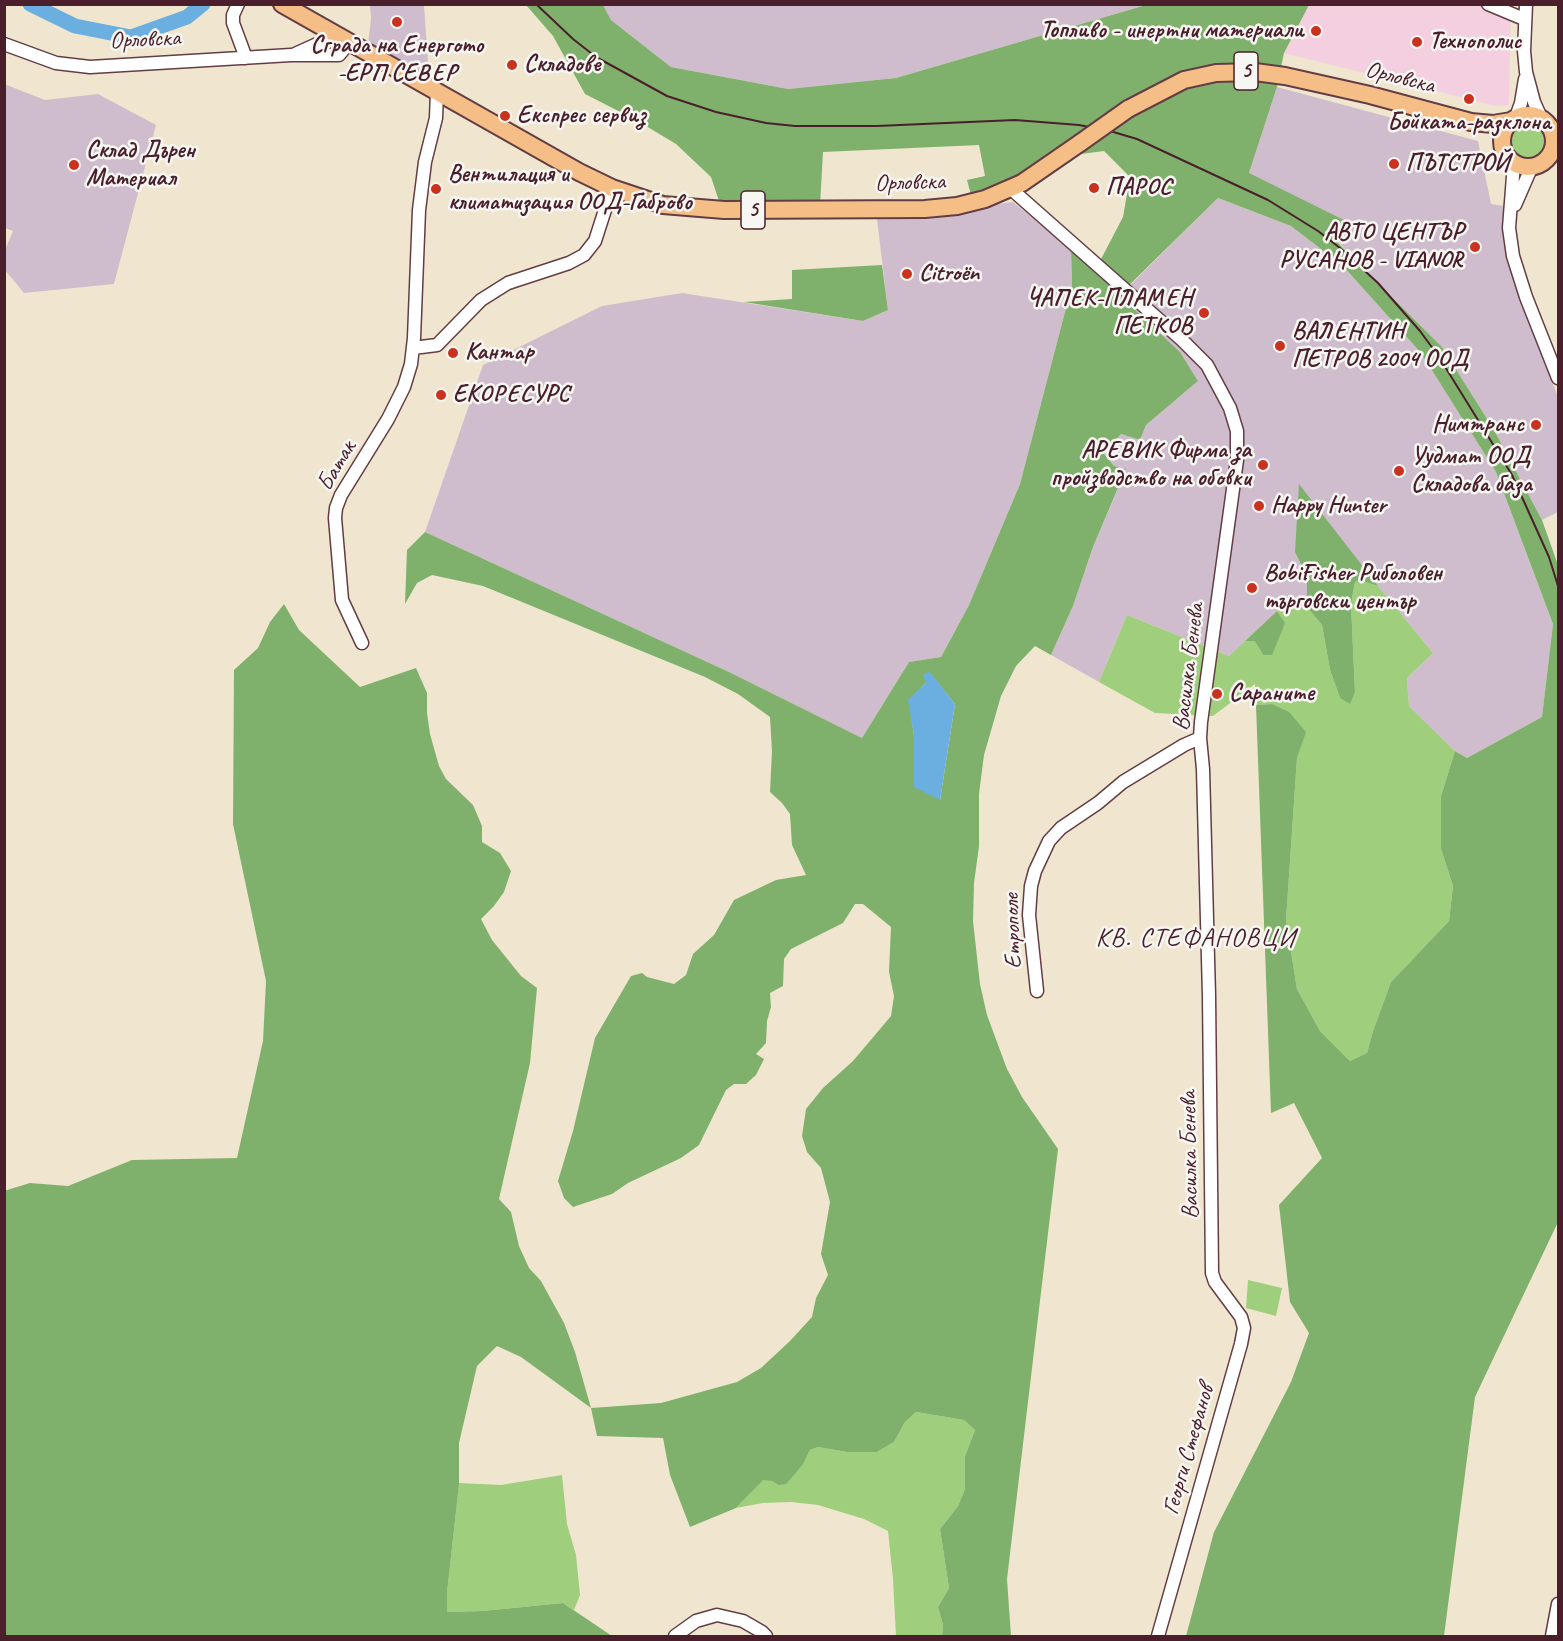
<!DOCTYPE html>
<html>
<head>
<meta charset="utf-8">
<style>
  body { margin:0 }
  #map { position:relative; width:1563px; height:1641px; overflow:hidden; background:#f0e6cf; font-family:Caveat,sans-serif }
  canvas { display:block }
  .frame { position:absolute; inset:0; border:6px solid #4a1f2b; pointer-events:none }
</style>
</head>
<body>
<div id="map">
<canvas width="1563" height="1641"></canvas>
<div class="frame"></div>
</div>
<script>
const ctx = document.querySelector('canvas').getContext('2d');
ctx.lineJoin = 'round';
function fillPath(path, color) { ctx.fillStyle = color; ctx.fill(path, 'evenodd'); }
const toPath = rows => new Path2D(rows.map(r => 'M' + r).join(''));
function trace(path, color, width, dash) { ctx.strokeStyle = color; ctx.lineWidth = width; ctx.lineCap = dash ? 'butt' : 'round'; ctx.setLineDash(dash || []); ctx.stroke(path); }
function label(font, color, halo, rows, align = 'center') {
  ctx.font = font + ' Caveat,sans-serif'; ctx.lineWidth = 5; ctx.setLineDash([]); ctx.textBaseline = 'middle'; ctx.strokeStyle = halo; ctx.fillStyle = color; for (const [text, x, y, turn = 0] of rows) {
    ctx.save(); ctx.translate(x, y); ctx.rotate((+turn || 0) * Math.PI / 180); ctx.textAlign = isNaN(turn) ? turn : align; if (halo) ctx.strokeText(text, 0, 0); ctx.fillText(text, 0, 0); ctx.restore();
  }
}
fillPath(toPath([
  [1509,4,1511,5,1509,105,1496,106,1284,53,1309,5]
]), '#f3cfdf');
fillPath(toPath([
  [370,5,424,5,429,76,418,74,368,45,371,18],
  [603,5,1146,5,896,78,788,89,671,67,611,20],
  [4,84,45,100,98,94,156,125,114,284,24,293,5,270,5,250,13,231,5,228],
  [1277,87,1478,141,1491,204,1504,206,1508,249,1516,286,1558,397,1558,512,1542,520,1494,430,1442,347,1338,242,1249,173],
  [1218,198,1291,226,1343,266,1421,353,1496,472,1553,624,1542,717,1467,758,1455,751,1409,706,1407,678,1433,653,1368,574,1295,552,1307,577,1307,599,1277,611,1229,656,1127,615,1099,682,1051,655,1073,606,1093,547,1126,470,1114,466,1104,455,1121,434,1140,440,1146,425,1198,381,1180,352,1119,296],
  [1013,202,1071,249,1072,285,1020,484,969,605,941,657,909,662,862,738,729,672,425,532,483,365,602,306,682,293,863,321,888,310,877,219]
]), '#cfbdce');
fillPath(toPath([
  '1509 141a19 19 0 1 1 38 0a19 19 0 1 1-38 0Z',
  [1359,580,1378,586,1433,653,1407,678,1409,706,1455,751,1441,796,1441,849,1453,886,1449,921,1391,982,1373,1031,1367,1053,1350,1061,1320,1031,1297,989,1286,920,1297,758,1305,732,1272,704,1256,705,1255,684,1213,716,1155,713,1099,682,1127,615,1229,656,1245,641,1255,640,1263,655,1284,623,1277,611,1307,599,1307,607,1322,625,1330,670,1340,698,1355,692,1351,604,1355,582],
  [1248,1280,1282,1288,1276,1316,1246,1308],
  [916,1412,964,1420,975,1430,965,1456,965,1489,958,1506,940,1529,949,1588,938,1607,943,1625,942,1636,896,1636,893,1579,888,1531,864,1519,818,1505,791,1502,763,1503,736,1508,763,1479,772,1481,778,1485,804,1463,810,1450,818,1447,847,1452,877,1452,894,1442,905,1422],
  [562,1475,567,1524,576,1555,580,1595,574,1610,563,1603,483,1611,447,1612,447,1593,459,1483,501,1485]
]), '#9fce7c');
fillPath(toPath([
  [526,5,603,5,611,20,671,67,788,89,896,78,1146,5,1309,5,1284,53,1277,87,1249,173,1348,222,1338,243,1442,347,1494,430,1542,520,1558,565,1558,1222,1475,1397,1444,1636,1186,1636,1214,1532,1291,1382,1309,1333,1290,1302,1279,1205,1322,1158,1294,1103,1271,1113,1256,705,1272,704,1289,712,1306,732,1297,758,1286,920,1297,989,1320,1031,1350,1061,1367,1053,1373,1031,1391,982,1449,921,1453,886,1441,849,1441,796,1455,751,1467,758,1542,717,1553,624,1496,472,1421,353,1343,266,1291,226,1218,198,1119,295,1180,352,1198,381,1146,425,1140,440,1121,434,1104,454,1114,466,1126,469,1093,547,1073,606,1051,655,1035,646,1016,666,1001,696,984,755,979,794,979,846,974,883,973,921,980,984,987,1015,1007,1069,1022,1097,1058,1149,1007,1579,1011,1636,942,1636,943,1625,938,1607,949,1588,940,1529,958,1506,965,1489,965,1456,975,1430,964,1420,916,1412,905,1422,894,1442,877,1452,847,1452,818,1447,810,1450,804,1463,786,1484,778,1485,772,1481,763,1480,736,1508,690,1527,670,1475,663,1438,597,1436,591,1408,521,1357,497,1346,477,1366,459,1443,459,1484,447,1593,447,1612,483,1611,563,1603,612,1636,5,1636,4,1191,30,1183,68,1186,132,1160,237,1158,263,1041,266,981,233,824,234,670,258,648,270,622,284,604,299,630,360,687,416,668,427,693,427,713,430,734,439,766,446,779,473,805,482,826,482,842,500,853,511,871,504,892,494,906,481,919,492,940,521,976,537,988,530,1063,499,1199,511,1212,519,1246,529,1268,541,1281,564,1323,575,1352,591,1408,661,1403,737,1382,761,1368,790,1341,812,1317,816,1298,828,1275,821,1254,830,1202,821,1168,807,1152,802,1136,806,1109,823,1088,853,1061,891,1016,894,996,889,972,891,927,863,904,855,904,843,923,791,949,784,959,783,986,770,993,771,1007,767,1021,766,1043,756,1054,764,1059,756,1075,746,1084,734,1084,726,1090,699,1145,681,1158,628,1183,612,1194,573,1207,564,1198,558,1181,573,1131,595,1038,631,976,642,973,647,977,674,984,686,975,693,954,714,935,734,900,776,880,806,875,792,845,790,814,782,803,770,792,772,751,770,717,738,694,705,677,483,586,432,575,417,583,405,604,407,550,425,532,729,672,862,738,909,662,941,657,969,605,1020,484,1072,285,1071,249,1100,261,1123,217,1130,177,1104,151,1081,154,1035,167,972,199,967,180,985,176,979,145,823,152,820,206,721,207,711,177,676,144,636,120,585,94,553,36],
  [930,673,955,704,940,800,914,736,909,700,926,683],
  [882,265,888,310,863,321,744,302,792,299,792,270],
  [1299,484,1378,586,1359,580,1355,582,1351,604,1355,692,1350,704,1340,698,1330,670,1322,625,1307,607,1307,577,1295,552],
  [1277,611,1285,623,1272,655,1263,655,1255,641,1245,641]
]), '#7fb16c');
fillPath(toPath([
  [930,672,955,704,940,800,914,787,914,736,908,700,926,683,923,674]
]), '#6aafe0');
trace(toPath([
  [30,4,75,26,131,37,187,17,203,4]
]), '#6aafe0', 15);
const minor = toPath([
  [238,4,233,15,233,23,246,58],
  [1488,4,1524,19],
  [1526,4,1524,51,1526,72,1534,102,1542,120],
  [4,44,56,63,90,67,291,55,339,55,350,42],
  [295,54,326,40,334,32],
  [1516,117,1521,103,1525,79],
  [1514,163,1509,228,1513,256,1526,297,1558,378],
  [1010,188,1182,340,1207,365,1230,408,1237,431,1237,460,1201,722,1200,738,1203,769,1209,996,1212,1273,1215,1282,1241,1317,1244,1328,1241,1344,1158,1636],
  [1515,205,1532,166],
  [413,348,437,345,481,300,508,283,569,263,584,255,595,241,612,188],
  [362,643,342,600,335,518,336,508,341,495,388,419,404,387,411,364,414,338,419,210,425,162,436,118,437,91],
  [1037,991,1029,915,1031,886,1035,871,1049,841,1061,828,1098,803,1123,782,1184,745,1200,738],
  [675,1636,696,1621,717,1615,743,1621,762,1632,766,1636],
  [1552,1636,1558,1604]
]);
const major = toPath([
  [282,4,579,172,612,188,663,205,724,210,925,209,957,206,985,199,1022,183,1080,143],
  [1128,109,1184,80,1216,73,1255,72,1285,76,1370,95,1471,122,1493,124,1511,121],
  '1502 141a26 26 0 1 1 52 0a26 26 0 1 1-52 0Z'
]);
trace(minor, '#633d44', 15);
trace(major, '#633d44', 20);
trace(minor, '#fff', 12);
trace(major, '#f6be87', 16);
trace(toPath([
  [536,4,573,39,596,57,667,96,716,112,766,123,795,126,877,126,1015,120,1079,125,1110,131,1137,139,1268,200,1318,231,1340,248,1378,283,1420,331,1439,357,1512,475,1549,557,1558,586]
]), '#4a1f2b', 2);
const majorBridge = toPath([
  [1080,143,1128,109]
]);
trace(majorBridge, '#633d44', 20, []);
trace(majorBridge, '#f6be87', 16);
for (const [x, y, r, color] of [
  [397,22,6,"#c8321e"],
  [1316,31,6,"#c8321e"],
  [1417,42,6,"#c8321e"],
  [512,65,6,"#c8321e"],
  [1469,99,6,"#c8321e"],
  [505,116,6,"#c8321e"],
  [1394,164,6,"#c8321e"],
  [74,165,6,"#c8321e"],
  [1094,188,6,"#c8321e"],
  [436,189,6,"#c8321e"],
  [1475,247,6,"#c8321e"],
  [907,274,6,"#c8321e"],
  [1204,313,6,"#c8321e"],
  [1280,346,6,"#c8321e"],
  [453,353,6,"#c8321e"],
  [441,395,6,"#c8321e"],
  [1536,425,6,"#c8321e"],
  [1263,465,6,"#c8321e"],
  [1399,471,6,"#c8321e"],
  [1259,506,6,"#c8321e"],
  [1252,588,6,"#c8321e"],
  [1217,694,6,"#c8321e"]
]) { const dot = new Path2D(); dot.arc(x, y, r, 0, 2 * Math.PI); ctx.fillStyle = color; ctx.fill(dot); trace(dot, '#f6f6f2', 2); }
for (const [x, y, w] of [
  [1246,71,24],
  [753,210,24]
]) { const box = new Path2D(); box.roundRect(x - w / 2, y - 19, w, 38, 4.5); ctx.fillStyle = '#f6f6f2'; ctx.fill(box); trace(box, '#4a1f2b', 1.5); }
label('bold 22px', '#4a1f2b', null, [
  ["5",1246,71],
  ["5",753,210]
]);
label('bold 24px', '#4a1f2b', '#f6f6f2', [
  ["Топливо - инертни материали",1304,31,"right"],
  ["Технополис",1429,42],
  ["Сграда на Енергото",397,46,"center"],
  ["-ЕРП СЕВЕР",397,74,"center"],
  ["Складове",524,65],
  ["Експрес сервиз",517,116],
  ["Бойката-разклона",1469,123,"center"],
  ["Склад Дърен",86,151],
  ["Материал",86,179],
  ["ПЪТСТРОЙ",1406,164],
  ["Вентилация и",448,175],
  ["климатизация ООД-Габрово",448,203],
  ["ПАРОС",1106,188],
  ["АВТО ЦЕНТЪР",1463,233,"right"],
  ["РУСАНОВ - VIANOR",1463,261,"right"],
  ["Citroën",919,274],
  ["ЧАПЕК-ПЛАМЕН",1192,299,"right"],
  ["ПЕТКОВ",1192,327,"right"],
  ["ВАЛЕНТИН",1292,332],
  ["ПЕТРОВ 2004 ООД",1292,360],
  ["Кантар",465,353],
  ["ЕКОРЕСУРС",453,395],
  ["Нимтранс",1524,425,"right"],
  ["АРЕВИК Фирма за",1251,451,"right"],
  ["пройзводство на обовки",1251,479,"right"],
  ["Уудмат ООД",1411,457],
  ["Складова база",1411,485],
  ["Happy Hunter",1271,506],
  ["BobiFisher Риболовен",1264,574],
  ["търговски център",1264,602],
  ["Сараните",1229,694]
], 'left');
label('24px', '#4a1f2b', '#f6f6f2', [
  ["Орловска",145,40,-3],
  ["Орловска",1400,78,14],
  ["Орловска",910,183,-2],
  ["Батак",337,466,-60],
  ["Василка Бенева",1189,667,-83],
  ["Етрополе",1013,931,-92],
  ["Василка Бенева",1190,1155,-91],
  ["Георги Стефанов",1189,1450,-74]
]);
ctx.letterSpacing = '1.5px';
label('26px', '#4a1f2b', '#f6f6f2', [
  ["КВ. СТЕФАНОВЦИ",1196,939]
]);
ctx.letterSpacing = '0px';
</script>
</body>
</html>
